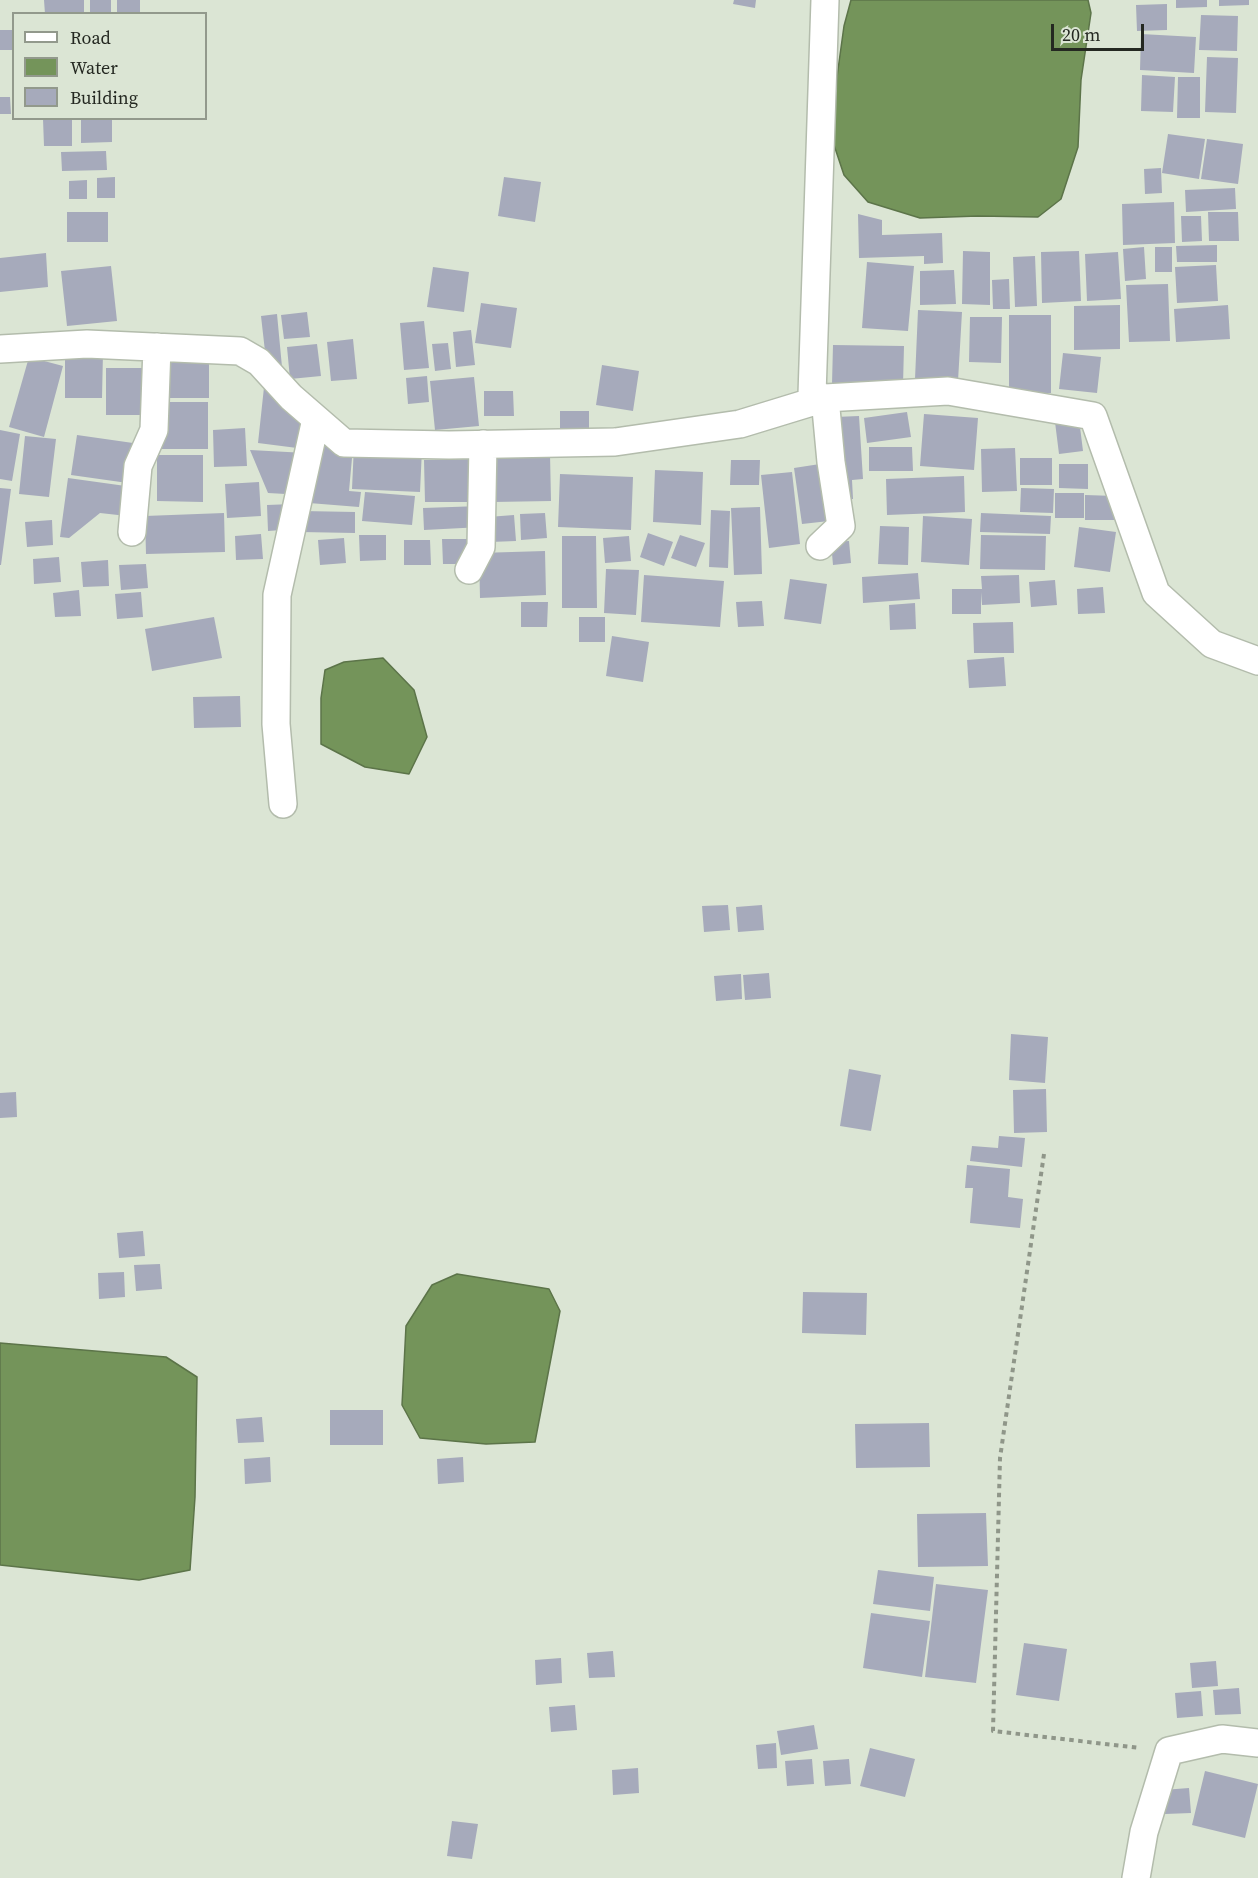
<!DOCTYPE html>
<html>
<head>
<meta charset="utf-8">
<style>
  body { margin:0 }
  #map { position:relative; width:1258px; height:1878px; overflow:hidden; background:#dbe5d4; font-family:"Source Serif 4",serif }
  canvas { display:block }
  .legend { position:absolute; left:12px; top:12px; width:195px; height:108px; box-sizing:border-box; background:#dbe5d4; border:2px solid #92998c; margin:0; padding:8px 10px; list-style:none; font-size:18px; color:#242821 }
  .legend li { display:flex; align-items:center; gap:12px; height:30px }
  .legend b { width:30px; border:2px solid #92998c }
  .scale { position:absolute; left:1051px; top:24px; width:93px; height:27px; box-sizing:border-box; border:3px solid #242821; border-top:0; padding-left:8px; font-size:18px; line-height:21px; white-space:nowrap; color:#242821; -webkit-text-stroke:4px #dbe5d4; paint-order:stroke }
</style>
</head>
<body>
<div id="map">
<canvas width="1258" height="1878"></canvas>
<ul class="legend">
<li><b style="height:8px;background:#fff"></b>Road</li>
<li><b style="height:16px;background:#74945a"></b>Water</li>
<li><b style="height:16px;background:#a6aabb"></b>Building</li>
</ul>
<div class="scale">20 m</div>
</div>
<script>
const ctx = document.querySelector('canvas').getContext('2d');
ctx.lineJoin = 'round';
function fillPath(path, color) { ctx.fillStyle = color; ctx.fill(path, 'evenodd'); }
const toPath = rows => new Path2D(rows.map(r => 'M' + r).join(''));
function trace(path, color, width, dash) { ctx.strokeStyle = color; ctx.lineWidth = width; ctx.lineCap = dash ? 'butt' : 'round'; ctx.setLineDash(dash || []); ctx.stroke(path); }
const water = toPath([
  [851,0,1088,0,1091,13,1081,80,1078,147,1061,199,1038,217,978,216,920,218,868,202,844,175,833,142,837,77,844,26,851,0],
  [383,658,414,690,427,737,409,774,365,767,321,744,321,698,325,670,344,662,383,658],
  [457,1274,549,1289,560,1311,535,1442,486,1444,420,1438,402,1405,406,1326,432,1285,457,1274],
  [0,1343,166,1357,197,1377,195,1497,190,1570,139,1580,0,1565,0,1343]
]);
fillPath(water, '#74945a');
trace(water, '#5c7449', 1.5);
fillPath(toPath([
  [44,0,84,0,84,14,45,14],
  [90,0,111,0,111,14,90,14],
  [117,0,140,0,140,14,117,14],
  [734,0,756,0,755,8,733,4],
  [1176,0,1207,0,1207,7,1176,8],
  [1219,0,1249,0,1249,5,1219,6],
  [1167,4,1167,30,1137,31,1136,5],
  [1201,15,1238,16,1237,51,1199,50],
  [0,30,14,30,14,50,0,50],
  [1141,34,1196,37,1194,73,1140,70],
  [1207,57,1238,58,1236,113,1205,112],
  [1142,75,1175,77,1173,112,1141,111],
  [1178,77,1200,77,1200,118,1177,118],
  [0,97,10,97,11,114,0,114],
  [81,118,112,118,112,142,81,143],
  [43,119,72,119,72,146,44,146],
  [1168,134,1205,139,1199,179,1162,173],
  [1207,139,1243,144,1238,184,1201,179],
  [106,151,107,170,62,171,61,152],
  [1161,168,1162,193,1145,194,1144,169],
  [115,177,115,198,97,198,97,178],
  [504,177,541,182,535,222,498,216],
  [87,180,87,199,69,199,69,181],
  [1235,188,1236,209,1186,212,1185,190],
  [1174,202,1175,243,1123,245,1122,204],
  [67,212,108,212,108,242,67,242],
  [1208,212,1238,212,1239,241,1209,241],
  [858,214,882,220,882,235,942,233,943,263,924,264,924,256,859,258],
  [1181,216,1201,216,1202,241,1182,242],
  [1217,245,1217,262,1177,262,1176,246],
  [1144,247,1146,279,1125,281,1123,249],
  [1155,247,1172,247,1172,272,1155,272],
  [963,251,990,252,990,305,962,304],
  [1079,251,1081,301,1042,303,1041,252],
  [1118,252,1121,299,1087,301,1085,254],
  [46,253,48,287,0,292,0,258],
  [1035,256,1037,306,1015,307,1013,257],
  [867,262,914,266,908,331,862,328],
  [1216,265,1218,301,1177,303,1175,267],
  [111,266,117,321,67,326,61,271],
  [433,267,469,272,464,312,427,307],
  [954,270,956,304,920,305,920,271],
  [1009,279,1010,309,993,309,992,280],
  [1168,284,1170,341,1129,342,1126,285],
  [481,303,517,308,511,348,475,343],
  [1120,305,1120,349,1074,350,1074,306],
  [1228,305,1230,339,1176,342,1174,309],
  [918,310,962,312,958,381,915,379],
  [307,312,310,337,284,339,281,315],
  [277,314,282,367,267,369,261,316],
  [1009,315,1051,315,1051,393,1009,393],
  [970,317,1002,317,1001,363,969,362],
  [424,321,429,368,404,370,400,323],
  [471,330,475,365,456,367,453,332],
  [353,339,357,379,331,381,327,342],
  [448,343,451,369,435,371,432,344],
  [317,344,321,376,290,379,287,347],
  [833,345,904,346,903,385,832,384],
  [65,352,103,352,102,398,65,398],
  [1063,353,1101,357,1097,393,1059,389],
  [164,355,209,356,209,398,164,398],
  [29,357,63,366,44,437,9,427],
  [602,365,639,371,633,411,596,405],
  [106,368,152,368,152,415,106,415],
  [427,376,429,402,408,404,406,378],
  [474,377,479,426,435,430,430,381],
  [265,378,309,417,305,449,258,443],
  [484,391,513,391,514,416,484,416],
  [161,402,208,402,208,449,161,449],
  [560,411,589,411,589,436,560,436],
  [907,412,911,437,867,443,864,418],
  [924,414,978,418,974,470,920,466],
  [859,416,863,479,852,480,853,499,840,500,835,417],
  [1079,419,1083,451,1059,454,1055,422],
  [316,427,353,447,349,491,361,492,359,507,309,503],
  [245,428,247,466,214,467,213,430],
  [0,430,20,434,12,481,0,479],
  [77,435,154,446,149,486,71,475],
  [25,436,56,439,49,497,19,494],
  [354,445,422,449,420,492,352,489],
  [869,447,912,447,913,471,869,471],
  [1015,448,1017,491,982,492,981,449],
  [250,450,306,453,304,495,268,493],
  [550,454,551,501,493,502,492,455],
  [157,455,203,455,203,502,157,501],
  [1020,458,1052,458,1052,485,1020,485],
  [479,459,479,502,425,502,424,460],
  [731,460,760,460,759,485,730,485],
  [820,464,829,521,802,524,794,468],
  [1059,464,1088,464,1088,489,1059,488],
  [655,470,703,472,701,525,653,522],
  [792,472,800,544,769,548,761,475],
  [560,474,633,477,631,530,558,527],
  [964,476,965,512,887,515,886,479],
  [68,478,140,488,136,517,100,513,69,538,60,537],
  [259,482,261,516,227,518,225,484],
  [0,488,11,489,1,565,0,565],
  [1021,488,1054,489,1053,513,1020,512],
  [365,492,415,496,412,525,362,521],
  [1055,493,1084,493,1084,518,1055,518],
  [1085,495,1115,496,1115,520,1085,520],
  [293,504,295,529,268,531,267,505],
  [481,506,482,527,424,530,423,508],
  [760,507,762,574,734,575,731,508],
  [711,510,730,511,728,568,709,567],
  [302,511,355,512,355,533,301,532],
  [224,513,225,552,146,554,145,516],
  [545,513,547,538,521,540,520,514],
  [981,513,1051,516,1050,534,980,532],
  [514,515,516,541,490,542,488,517],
  [923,516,972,519,969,565,921,562],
  [52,520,53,545,27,547,25,522],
  [880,526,909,527,908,565,878,564],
  [1079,527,1116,532,1110,572,1074,567],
  [648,533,673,542,664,566,640,557],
  [261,534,263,559,236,560,235,536],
  [359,535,386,535,386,560,360,561],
  [680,535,705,543,696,567,671,558],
  [981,535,1046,536,1045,570,980,569],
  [562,536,596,536,597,608,562,608],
  [629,536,631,561,605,563,603,538],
  [344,538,346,563,320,565,318,540],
  [442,539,468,539,469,564,443,564],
  [404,540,430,540,431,565,404,565],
  [849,541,851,563,833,565,831,542],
  [545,551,546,595,480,598,479,553],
  [59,557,61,582,34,584,33,559],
  [108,560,109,586,83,587,81,562],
  [146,564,148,588,121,590,119,565],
  [606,569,639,570,636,615,604,613],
  [918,573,920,599,863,603,862,577],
  [644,575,724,581,720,627,641,622],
  [1019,575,1020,603,982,605,981,592,981,614,952,614,952,589,982,589,981,576],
  [790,579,827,584,821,624,784,619],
  [1055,580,1057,605,1031,607,1029,582],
  [1103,587,1105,613,1078,614,1077,589],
  [79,590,81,616,55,617,53,593],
  [141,592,143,617,117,619,115,594],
  [762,601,764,626,738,627,736,602],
  [521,602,548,602,547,627,521,627],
  [915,603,916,629,890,630,889,605],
  [214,617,222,658,152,671,145,629],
  [579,617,605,617,605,642,579,642],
  [1013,622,1014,653,974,653,973,623],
  [612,636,649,642,643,682,606,676],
  [1004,657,1006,686,969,688,967,660],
  [240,696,241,727,194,728,193,697],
  [728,905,730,930,704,932,702,906],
  [762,905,764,930,738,932,736,907],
  [769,973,771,998,745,1000,743,975],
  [741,974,742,999,716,1001,714,976],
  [1011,1034,1048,1037,1045,1083,1009,1080],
  [849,1069,881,1075,871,1131,840,1126],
  [1046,1089,1047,1132,1014,1133,1013,1090],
  [16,1092,17,1117,0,1118,0,1093],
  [999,1136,1025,1138,1022,1167,970,1161,972,1146,998,1148],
  [967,1165,1010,1169,1008,1197,1023,1199,1020,1228,970,1223,973,1188,965,1188],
  [143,1231,145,1256,119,1258,117,1233],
  [160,1264,162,1289,136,1291,134,1265],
  [124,1272,125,1297,99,1299,98,1273],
  [803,1292,867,1293,866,1335,802,1333],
  [330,1410,383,1410,383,1445,330,1445],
  [262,1417,264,1442,238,1443,236,1419],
  [929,1423,930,1467,856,1468,855,1424],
  [270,1457,271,1482,245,1484,244,1459],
  [463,1457,464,1482,438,1484,437,1459],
  [986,1513,988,1566,918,1567,917,1514],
  [878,1570,934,1577,930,1611,873,1604],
  [936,1584,988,1590,976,1683,925,1677],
  [871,1613,930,1621,922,1677,863,1668],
  [1024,1643,1067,1649,1059,1701,1016,1695],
  [613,1651,615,1677,589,1678,587,1653],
  [561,1658,562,1683,536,1685,535,1660],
  [1216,1661,1218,1686,1192,1688,1190,1663],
  [1239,1688,1241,1714,1215,1715,1213,1690],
  [1201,1691,1203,1716,1177,1718,1175,1693],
  [575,1705,577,1730,551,1732,549,1707],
  [814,1725,818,1749,781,1755,777,1731],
  [776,1743,777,1768,758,1769,756,1745],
  [870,1748,915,1759,905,1797,860,1786],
  [812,1759,814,1784,787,1786,785,1761],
  [849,1759,851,1784,825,1786,823,1761],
  [638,1768,639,1793,613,1795,612,1770],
  [1205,1771,1258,1784,1245,1838,1192,1825],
  [1189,1788,1191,1813,1165,1814,1163,1790],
  [452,1821,478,1824,472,1859,447,1856]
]), '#a6aabb');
const street = toPath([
  [825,0,812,395,825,398,948,391,1093,416,1156,593,1212,644,1258,661],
  [0,349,87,344,240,351,259,362,291,397,344,443,449,445,615,442,740,424,825,398,831,462,841,526,820,546],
  [132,532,138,466,154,430,157,347],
  [469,570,481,547,483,444],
  [283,804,276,724,277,595,316,419],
  [1136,1878,1144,1832,1169,1751,1222,1739,1258,1743]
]);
trace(street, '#b3bcac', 30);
trace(toPath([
  [1044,1154,1000,1458,993,1731,1140,1748]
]), '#8f9689', 4, [4.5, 4.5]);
trace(street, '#fff', 27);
</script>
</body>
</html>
